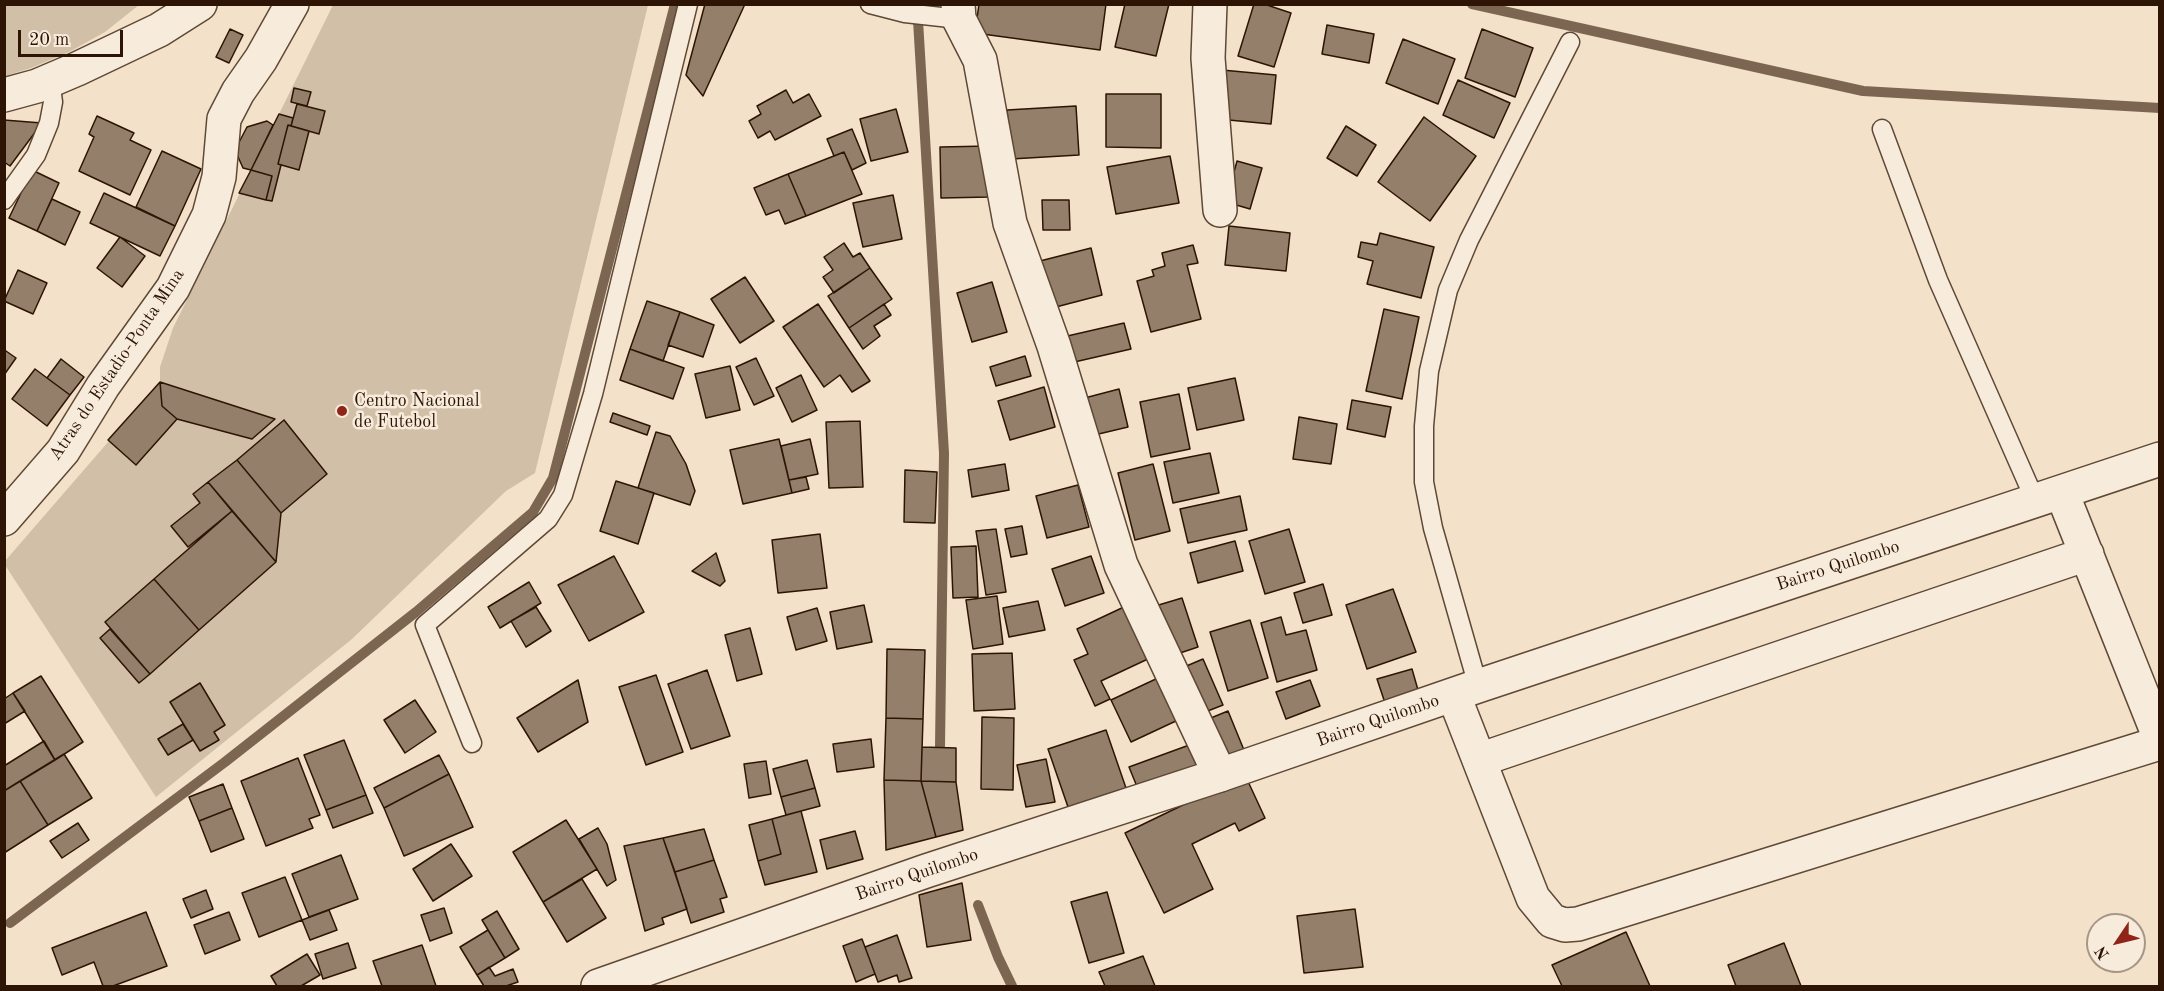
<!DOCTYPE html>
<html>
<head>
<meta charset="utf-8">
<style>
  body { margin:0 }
  #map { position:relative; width:2164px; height:991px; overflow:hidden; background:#f3e2c9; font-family:"Old Standard TT",serif }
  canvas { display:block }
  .frame { position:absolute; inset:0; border:6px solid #2e1404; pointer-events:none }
  .north { position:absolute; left:2086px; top:913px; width:60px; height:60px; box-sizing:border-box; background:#f7ecdc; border:2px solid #a79686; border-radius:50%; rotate:235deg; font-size:16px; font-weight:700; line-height:24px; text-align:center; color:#2e1404 }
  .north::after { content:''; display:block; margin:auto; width:21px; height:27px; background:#8f2418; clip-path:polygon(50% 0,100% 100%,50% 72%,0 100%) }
  .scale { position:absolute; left:18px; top:30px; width:105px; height:27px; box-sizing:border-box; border:3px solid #2e1404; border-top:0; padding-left:8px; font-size:18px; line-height:21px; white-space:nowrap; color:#2e1404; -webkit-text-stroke:4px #f7ecdc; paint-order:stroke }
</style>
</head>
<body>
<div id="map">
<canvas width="2164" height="991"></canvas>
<div class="frame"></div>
<div class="north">N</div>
<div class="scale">20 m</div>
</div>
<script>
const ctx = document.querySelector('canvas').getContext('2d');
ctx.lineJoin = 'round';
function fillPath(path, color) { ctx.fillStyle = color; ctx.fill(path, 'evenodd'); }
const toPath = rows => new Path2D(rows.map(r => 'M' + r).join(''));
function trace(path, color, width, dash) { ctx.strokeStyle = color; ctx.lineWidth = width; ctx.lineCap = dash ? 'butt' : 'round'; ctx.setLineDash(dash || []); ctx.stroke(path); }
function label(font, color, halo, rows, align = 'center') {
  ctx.font = font + ' "Old Standard TT",serif'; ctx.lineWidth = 5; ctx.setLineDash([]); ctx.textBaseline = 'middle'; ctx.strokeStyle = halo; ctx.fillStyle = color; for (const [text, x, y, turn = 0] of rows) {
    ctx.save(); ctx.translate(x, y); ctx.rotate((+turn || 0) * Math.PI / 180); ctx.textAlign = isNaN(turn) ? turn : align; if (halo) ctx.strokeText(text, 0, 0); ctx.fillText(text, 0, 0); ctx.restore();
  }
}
fillPath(toPath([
  [4,5,5,4,139,5,105,32,69,52,31,68,5,76],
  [333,5,648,5,535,473,506,491,352,639,156,797,5,565,5,561,160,382,160,367,173,328]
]), '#d2bfa8');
trace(toPath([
  [917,4,944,453,940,746],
  [1472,4,1863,91,2160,108],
  [978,905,998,957,1012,986],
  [10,923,225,762,416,612,533,512,553,478,675,4]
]), '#7c6652', 10);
const building = toPath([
  [705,4,745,4,703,96,686,75,705,4],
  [979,4,1106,4,1100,50,975,33,979,4],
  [1125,4,1169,4,1156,56,1115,47,1125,4],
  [1254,4,1264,4,1291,13,1274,67,1238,56,1254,4],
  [1327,25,1374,34,1369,63,1322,54,1327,25],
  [230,29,243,35,229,63,216,57,230,29],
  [1482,29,1533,48,1515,97,1465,78,1482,29],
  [1403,39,1455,59,1438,104,1386,83,1403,39],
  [1222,70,1276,75,1271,124,1218,119,1222,70],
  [1458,80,1510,103,1494,138,1443,115,1458,80],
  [294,88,311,92,307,106,291,102,294,88],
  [786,90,793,103,809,94,821,116,775,140,770,131,758,138,749,121,761,114,757,106,786,90],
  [1106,94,1161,94,1161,148,1106,147,1106,94],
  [297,104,325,111,319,134,291,126,297,104],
  [1076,106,1079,155,1011,159,1007,110,1076,106],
  [896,109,908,152,871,161,860,119,896,109],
  [279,114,293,118,291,126,288,125,278,164,281,165,272,201,266,200,272,176,251,170,279,114],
  [97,116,134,133,130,140,151,150,130,195,79,171,94,137,89,134,97,116],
  [1424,117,1476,156,1430,221,1378,182,1424,117],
  [4,120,42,123,10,166,4,162,4,120],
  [267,121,273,125,251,170,243,168,235,150,247,127,267,121],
  [288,125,309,131,299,170,278,164,288,125],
  [1346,126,1376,145,1357,176,1327,158,1346,126],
  [852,129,866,163,852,170,844,152,834,156,827,139,852,129],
  [989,146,990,197,941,198,940,147,989,146],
  [162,151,201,169,175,226,136,207,162,151],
  [844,152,862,194,806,216,788,174,844,152],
  [1170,156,1179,203,1116,214,1107,167,1170,156],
  [1237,161,1262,168,1250,209,1226,202,1237,161],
  [32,170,59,183,37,231,9,218,32,170],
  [251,170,272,176,266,200,239,193,251,170],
  [788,174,806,216,785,224,779,210,766,215,754,188,788,174],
  [104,193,175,226,160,256,90,223,104,193],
  [893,195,902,239,863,247,853,203,893,195],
  [52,199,80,212,65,245,37,231,52,199],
  [1042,200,1069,200,1070,230,1043,230,1042,200],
  [1229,226,1290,233,1286,271,1225,265,1229,226],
  [1380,233,1434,247,1421,298,1367,284,1373,261,1358,257,1361,242,1377,245,1380,233],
  [120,237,145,256,122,287,97,268,120,237],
  [844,243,853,257,860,253,870,268,834,293,823,277,833,270,824,257,844,243],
  [1193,245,1198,263,1187,265,1201,319,1151,332,1137,281,1154,276,1152,270,1165,266,1162,253,1193,245],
  [1091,248,1102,295,1052,308,1040,261,1091,248],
  [870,268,892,299,849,328,828,296,870,268],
  [18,270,47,283,33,314,4,301,18,270],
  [745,277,774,321,740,343,711,299,745,277],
  [992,282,1007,332,972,342,957,293,992,282],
  [647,301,680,312,663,361,630,349,647,301],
  [818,304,870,381,852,392,840,375,824,387,783,327,818,304],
  [884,304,891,315,874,326,880,336,863,349,849,328,884,304],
  [1384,309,1419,317,1402,399,1366,391,1384,309],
  [680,312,714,325,703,357,668,345,680,312],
  [1124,323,1131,349,1070,363,1063,337,1124,323],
  [630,349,684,368,673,399,620,380,630,349],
  [6,351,16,358,4,375,4,353,6,351],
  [1025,356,1031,376,996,386,990,367,1025,356],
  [756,358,774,396,754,405,736,367,756,358],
  [61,359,84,377,70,395,47,378,61,359],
  [730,366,740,410,706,418,695,374,730,366],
  [35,369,70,395,47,426,12,399,35,369],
  [801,375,817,410,792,422,776,388,801,375],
  [1235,378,1244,420,1197,430,1188,388,1235,378],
  [160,382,275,419,252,439,177,419,162,406,160,382],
  [160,382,162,406,177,419,136,465,108,440,160,382],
  [1044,387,1055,427,1010,440,998,401,1044,387],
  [1119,389,1128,427,1086,437,1077,400,1119,389],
  [1179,394,1190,449,1151,457,1140,402,1179,394],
  [1352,400,1391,407,1385,437,1347,429,1352,400],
  [613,413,650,426,647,435,610,422,613,413],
  [1299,417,1337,424,1331,464,1293,459,1299,417],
  [284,420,327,474,281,513,237,460,284,420],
  [860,421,863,487,829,488,826,422,860,421],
  [656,432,670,436,686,464,695,491,690,505,638,488,656,432],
  [779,439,792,493,743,504,730,450,779,439],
  [810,439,818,474,789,480,781,446,810,439],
  [1210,453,1219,493,1173,503,1164,462,1210,453],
  [237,460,281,513,276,562,208,482,237,460],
  [1005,464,1009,490,972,497,968,470,1005,464],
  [1153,464,1170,531,1135,540,1118,473,1153,464],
  [905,470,937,472,935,523,904,522,905,470],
  [806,477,809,489,792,493,789,480,806,477],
  [616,481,654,493,638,544,600,531,616,481],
  [208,482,232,511,188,547,171,526,200,503,193,494,208,482],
  [1078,485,1089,527,1047,538,1036,496,1078,485],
  [1240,496,1247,530,1188,543,1180,509,1240,496],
  [232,511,276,562,199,630,154,579,232,511],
  [1022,526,1027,554,1011,557,1005,529,1022,526],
  [996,529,1006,592,986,595,976,531,996,529],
  [1289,529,1305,582,1265,594,1249,541,1289,529],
  [820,534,827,588,778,593,772,540,820,534],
  [1235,541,1243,571,1198,583,1190,553,1235,541],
  [976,546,978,597,953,598,951,547,976,546],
  [716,553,725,581,720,586,692,571,716,553],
  [614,556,644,612,589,641,558,585,614,556],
  [1091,556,1104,593,1065,606,1052,569,1091,556],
  [154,579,199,630,150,674,105,622,154,579],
  [529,582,541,603,500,628,488,607,529,582],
  [1323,584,1332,615,1303,623,1294,593,1323,584],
  [1393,589,1416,652,1367,669,1346,605,1393,589],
  [997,596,1003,644,973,649,966,600,997,596],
  [1182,598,1198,647,1168,657,1152,607,1182,598],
  [1038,601,1045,630,1009,637,1003,608,1038,601],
  [864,605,872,642,837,649,830,612,864,605],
  [1126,606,1150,658,1101,681,1110,699,1095,706,1074,660,1088,654,1077,629,1126,606],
  [536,607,551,631,526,647,511,621,536,607],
  [817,608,827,641,796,650,787,617,817,608],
  [1281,617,1286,635,1306,630,1317,670,1277,682,1261,623,1281,617],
  [1250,620,1268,678,1228,691,1210,632,1250,620],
  [750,628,762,674,737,681,725,635,750,628],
  [110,629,150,674,139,683,100,638,110,629],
  [887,649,925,650,923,719,886,718,887,649],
  [1012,653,1015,709,974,711,972,654,1012,653],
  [1203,659,1223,705,1195,716,1177,670,1203,659],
  [1412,669,1420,697,1386,706,1377,679,1412,669],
  [707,670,730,736,691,749,668,684,707,670],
  [656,675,683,752,646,765,619,687,656,675],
  [41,676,83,742,55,760,13,693,41,676],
  [1158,678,1178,720,1131,742,1111,700,1158,678],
  [578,680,588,722,538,752,517,718,578,680],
  [1310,680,1320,706,1286,719,1276,692,1310,680],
  [200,683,225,725,214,732,219,740,200,751,170,702,200,683],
  [13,693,25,711,4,724,4,699,13,693],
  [415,700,436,732,405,753,384,720,415,700],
  [1228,711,1246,755,1219,766,1201,722,1228,711],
  [982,717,1014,718,1013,790,981,789,982,717],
  [886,718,923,719,921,781,884,780,886,718],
  [183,724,193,740,168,755,158,739,183,724],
  [1106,730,1126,788,1068,807,1048,749,1106,730],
  [871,739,874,767,837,772,833,744,871,739],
  [344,740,366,795,326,810,304,755,344,740],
  [44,741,55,760,4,791,4,766,44,741],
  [1192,744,1202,771,1140,794,1129,767,1192,744],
  [922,747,956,748,956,782,921,781,922,747],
  [64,754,92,798,48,825,20,781,64,754],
  [439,755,449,774,384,808,374,788,439,755],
  [298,758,320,815,309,819,313,828,266,846,241,781,298,758],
  [1046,759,1055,802,1026,807,1017,765,1046,759],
  [807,760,815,788,781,797,773,769,807,760],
  [766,761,771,794,749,798,744,764,766,761],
  [449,774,473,827,404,856,384,808,449,774],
  [1245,775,1265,818,1239,831,1235,823,1192,844,1213,889,1164,913,1125,833,1245,775],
  [884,780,921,781,936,837,886,850,884,780],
  [20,781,48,825,4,853,4,791,20,781],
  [921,781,956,782,963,830,936,837,921,781],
  [223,784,232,808,199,821,189,797,223,784],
  [815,788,820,806,786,815,781,797,815,788],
  [366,795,373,813,333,828,326,810,366,795],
  [232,808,244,839,211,852,199,821,232,808],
  [801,811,817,872,765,885,758,861,781,854,772,819,801,811],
  [772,819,781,854,758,861,749,825,772,819],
  [566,820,597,869,543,902,513,852,566,820],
  [78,823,89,840,62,858,50,841,78,823],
  [598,828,607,844,616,880,607,886,579,839,598,828],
  [704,829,714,860,675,872,663,838,704,829],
  [855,831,863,859,827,869,820,840,855,831],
  [663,838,687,909,662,918,664,924,645,931,624,846,663,838],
  [451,844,472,876,433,901,413,869,451,844],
  [341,855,358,899,309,917,292,874,341,855],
  [714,860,727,897,720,899,724,912,691,923,675,872,714,860],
  [285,877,302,920,259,937,242,893,285,877],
  [582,879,606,918,567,942,543,902,582,879],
  [962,883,971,940,927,947,919,895,962,883],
  [206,890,213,909,191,918,183,899,206,890],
  [1107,892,1124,953,1089,963,1071,902,1107,892],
  [444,908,452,933,430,941,421,915,444,908],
  [1355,909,1363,967,1304,973,1297,916,1355,909],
  [329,910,337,930,310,940,302,920,329,910],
  [497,911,519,949,505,958,482,920,497,911],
  [146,912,167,966,113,986,103,986,94,962,62,975,52,948,146,912],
  [229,912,240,940,205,954,194,925,229,912],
  [488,930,505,958,477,975,460,947,488,930],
  [1626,932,1650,986,1562,986,1552,965,1626,932],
  [897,935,912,978,899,982,897,975,878,982,865,947,897,935],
  [862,939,875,974,856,982,843,946,862,939],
  [348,943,356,968,323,979,315,954,348,943],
  [1784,943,1801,986,1736,986,1728,965,1784,943],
  [422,945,436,986,382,986,373,961,422,945],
  [307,954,320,975,301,986,277,986,271,976,307,954],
  [1143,956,1155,986,1105,986,1099,972,1143,956],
  [489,967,495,976,513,969,518,982,506,986,484,986,477,975,489,967]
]);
fillPath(building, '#947f6a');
trace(building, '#2e1404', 1.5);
const service = toPath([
  [870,4,905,13,959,19],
  [1882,129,1938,280,2035,500],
  [4,200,36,155,49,123,53,102,50,80],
  [1478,686,1433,528,1424,482,1424,426,1429,371,1448,290,1469,240,1570,42],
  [472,743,425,625,548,519,563,495,593,394,688,4]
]);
const minor = toPath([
  [958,4,959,19,980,60,1010,223,1054,346,1121,565,1220,775],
  [1210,4,1208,58,1220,210],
  [4,95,37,86,77,69,159,30,200,4],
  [2062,493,2160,739],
  [4,519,63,451,103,386,173,288,209,215,219,177,224,119,238,92,261,59,292,4],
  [1454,696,1533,898,1552,921,1565,925,1578,924,2160,743],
  [1479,760,2087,554]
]);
const tertiary = toPath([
  [598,986,926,871,1220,775,1478,686,2160,459]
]);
trace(service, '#5f4835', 21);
trace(minor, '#5f4835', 36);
trace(tertiary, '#5f4835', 36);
trace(service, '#f7ecdc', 18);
trace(minor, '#f7ecdc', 33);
trace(tertiary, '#f7ecdc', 33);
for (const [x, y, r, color] of [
  [342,411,6,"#8f2418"]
]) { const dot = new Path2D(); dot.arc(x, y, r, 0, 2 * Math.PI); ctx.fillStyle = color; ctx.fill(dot); trace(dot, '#f7ecdc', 2); }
label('18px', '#2e1404', '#f7ecdc', [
  ["Atras do Estadio-Ponta Mina",117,365,-56],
  ["Bairro Quilombo",1838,566,-18],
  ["Bairro Quilombo",1378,721,-19],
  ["Bairro Quilombo",917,875,-19]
]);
label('18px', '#2e1404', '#f7ecdc', [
  ["Centro Nacional",354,401],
  ["de Futebol",354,422]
], 'left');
</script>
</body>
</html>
